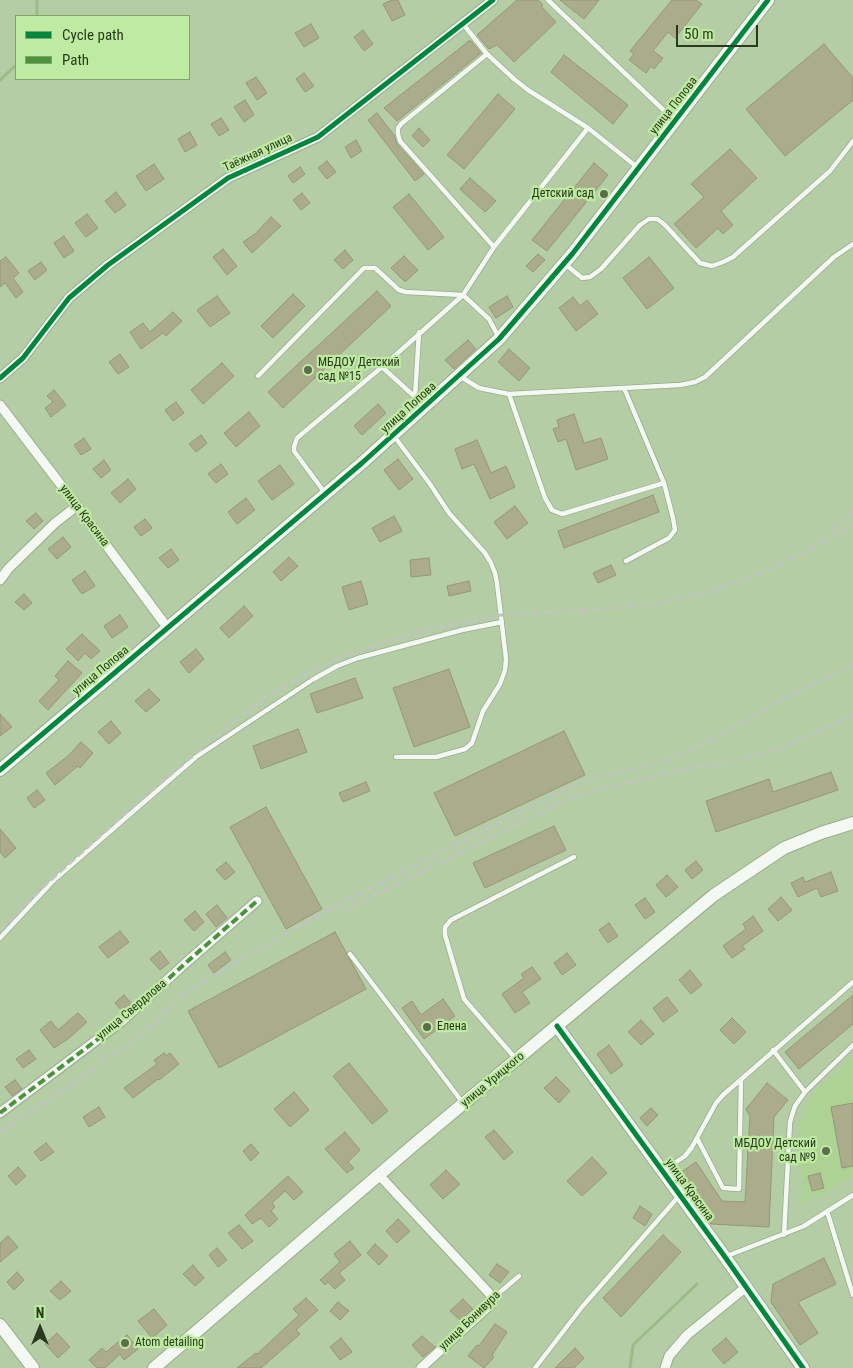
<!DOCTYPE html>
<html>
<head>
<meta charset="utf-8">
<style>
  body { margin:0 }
  #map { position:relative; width:853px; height:1368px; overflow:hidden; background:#b4cda5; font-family:"Roboto Condensed",sans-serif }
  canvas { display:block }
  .legend { position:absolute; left:15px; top:15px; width:175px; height:65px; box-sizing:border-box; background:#beeba1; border:1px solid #82a46c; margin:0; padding:6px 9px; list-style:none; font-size:15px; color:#293a1d }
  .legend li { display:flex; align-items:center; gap:10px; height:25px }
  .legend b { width:25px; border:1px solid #82a46c }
  .north { position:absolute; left:15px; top:1303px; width:50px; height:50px; -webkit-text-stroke:4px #beeba1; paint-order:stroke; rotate:0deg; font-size:14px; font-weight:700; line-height:20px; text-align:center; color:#293a1d }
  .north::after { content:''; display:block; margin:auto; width:18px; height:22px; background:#293a1d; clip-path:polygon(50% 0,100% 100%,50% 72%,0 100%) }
  .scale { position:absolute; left:676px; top:25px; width:82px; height:22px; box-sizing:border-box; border:2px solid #293a1d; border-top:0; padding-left:6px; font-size:15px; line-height:18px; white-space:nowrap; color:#293a1d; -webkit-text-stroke:4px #beeba1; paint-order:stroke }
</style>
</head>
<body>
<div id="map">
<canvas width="853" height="1368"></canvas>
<ul class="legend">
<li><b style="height:6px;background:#00873e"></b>Cycle path</li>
<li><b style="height:6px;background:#4a933a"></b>Path</li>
</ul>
<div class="north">N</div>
<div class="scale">50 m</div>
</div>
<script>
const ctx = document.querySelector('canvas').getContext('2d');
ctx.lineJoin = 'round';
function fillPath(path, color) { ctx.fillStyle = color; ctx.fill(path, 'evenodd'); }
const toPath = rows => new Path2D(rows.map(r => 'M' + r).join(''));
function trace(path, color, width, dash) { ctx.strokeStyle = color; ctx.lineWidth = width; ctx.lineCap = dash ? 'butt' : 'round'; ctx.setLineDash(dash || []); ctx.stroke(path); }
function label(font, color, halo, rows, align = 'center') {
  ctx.font = font + ' "Roboto Condensed",sans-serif'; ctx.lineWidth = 4.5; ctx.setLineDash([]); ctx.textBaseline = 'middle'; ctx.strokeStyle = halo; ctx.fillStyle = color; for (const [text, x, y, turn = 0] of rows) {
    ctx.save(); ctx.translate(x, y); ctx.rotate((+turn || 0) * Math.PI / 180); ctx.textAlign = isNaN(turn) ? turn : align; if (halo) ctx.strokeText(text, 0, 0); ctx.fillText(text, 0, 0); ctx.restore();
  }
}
fillPath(toPath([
  [853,1057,853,1176,802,1204,799,1126,814,1092]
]), '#acd294');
trace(toPath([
  [37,16,37,0],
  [0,80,16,65],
  [630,1368,633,1345,697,1284]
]), '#9bbc86', 3);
const building = toPath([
  [392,0,398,0,405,15,392,21,383,4,392,0],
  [517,0,538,0,543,5,541,6,556,22,514,62,497,45,489,49,477,35,517,0],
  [560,0,599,0,584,19,560,0],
  [672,0,696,0,702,4,675,38,668,32,653,51,663,58,654,69,651,66,646,73,629,60,634,54,630,51,672,0],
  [311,24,319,38,304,47,295,33,311,24],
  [363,30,373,44,364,51,354,37,363,30],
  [469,41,471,41,481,53,397,121,384,108,469,41],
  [824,44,853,78,853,100,785,156,746,109,824,44],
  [564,55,628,105,613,124,551,72,564,55],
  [304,73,314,86,305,92,296,79,304,73],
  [256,77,267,93,257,100,246,83,256,77],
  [498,94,515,109,464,169,447,155,498,94],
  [245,100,254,115,244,122,234,107,245,100],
  [377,113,394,135,397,144,424,174,415,181,368,120,377,113],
  [221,118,229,130,219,136,211,124,221,118],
  [419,128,430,140,423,147,412,136,419,128],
  [190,132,197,145,185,152,178,139,190,132],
  [356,140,362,151,351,158,345,147,356,140],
  [730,149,757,178,721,211,733,225,723,234,718,228,696,248,674,224,704,197,691,184,730,149],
  [327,161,336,172,327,179,318,168,327,161],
  [594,163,608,175,547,251,532,240,594,163],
  [154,164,164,179,146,191,136,176,154,164],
  [300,167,305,174,293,183,288,176,300,167],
  [470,178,496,201,485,212,460,189,470,178],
  [116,192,126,205,115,213,105,201,116,192],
  [302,193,310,203,301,210,293,200,302,193],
  [409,194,444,237,428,250,393,207,409,194],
  [87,214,98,228,86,237,75,223,87,214],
  [271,217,281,226,252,253,243,242,255,234,271,217],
  [64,236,74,251,64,258,54,243,64,236],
  [223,249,237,266,227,275,213,257,223,249],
  [345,250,353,260,343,269,334,260,345,250],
  [538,254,545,260,533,272,526,266,538,254],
  [404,256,418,270,405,282,391,268,404,256],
  [6,257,19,273,13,278,23,292,16,298,5,283,0,287,0,261,6,257],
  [649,257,674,288,647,309,623,278,649,257],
  [41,262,47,270,35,280,28,271,41,262],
  [377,291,391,306,283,408,268,392,377,291],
  [293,294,305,306,273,338,261,326,293,294],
  [217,296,230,313,210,327,197,310,217,296],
  [507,296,513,307,496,318,489,307,507,296],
  [573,297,580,306,587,300,598,314,576,331,559,308,573,297],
  [173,312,182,321,166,336,163,333,141,349,130,332,143,323,150,332,173,312],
  [468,340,476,349,454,369,445,360,468,340],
  [509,349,530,368,519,381,498,362,509,349],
  [120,354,129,367,118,374,109,362,120,354],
  [222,363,234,376,203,404,191,390,222,363],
  [54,390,66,405,51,417,45,408,53,402,47,396,54,390],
  [176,402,184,413,173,421,165,410,176,402],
  [378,404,386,413,362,435,354,426,378,404],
  [249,412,260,426,236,447,224,433,249,412],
  [574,414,584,443,601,438,608,459,576,470,566,439,558,442,553,429,559,427,557,420,574,414],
  [201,435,207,443,196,452,189,444,201,435],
  [84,438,91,449,81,455,74,445,84,438],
  [477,440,491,473,506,466,515,487,490,499,474,464,462,469,455,449,477,440],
  [398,459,413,479,399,490,384,470,398,459],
  [104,460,111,470,101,478,93,469,104,460],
  [221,464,228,474,216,483,208,474,221,464],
  [280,465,294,484,272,500,258,481,280,465],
  [128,479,136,489,120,503,111,493,128,479],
  [653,495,659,512,564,548,558,531,653,495],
  [246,498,255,510,237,524,228,512,246,498],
  [515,506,528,523,507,539,494,522,515,506],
  [36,513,43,521,34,529,26,521,36,513],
  [394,516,402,531,380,542,372,528,394,516],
  [145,519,152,528,141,536,134,527,145,519],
  [63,537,71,547,57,559,48,549,63,537],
  [171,549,179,560,168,568,159,558,171,549],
  [289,557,298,566,281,581,273,572,289,557],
  [429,558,431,575,411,577,410,560,429,558],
  [611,565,616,575,598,583,593,573,611,565],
  [85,571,95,586,82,594,72,580,85,571],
  [361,581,368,604,349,610,342,587,361,581],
  [469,581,471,591,449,596,447,586,469,581],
  [24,594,32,603,24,610,15,602,24,594],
  [244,606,253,616,229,638,220,628,244,606],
  [120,615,128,627,112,638,104,626,120,615],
  [82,634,100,651,91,659,85,653,78,661,66,649,82,634],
  [196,649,204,659,189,673,180,662,196,649],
  [68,661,82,673,48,710,39,701,59,680,55,676,68,661],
  [449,669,470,727,414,747,393,688,449,669],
  [355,678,363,698,317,713,310,694,355,678],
  [149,689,160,700,146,712,135,701,149,689],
  [0,714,12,727,0,736,0,714],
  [111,721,121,733,109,744,98,732,111,721],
  [298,729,307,752,261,769,253,746,298,729],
  [564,731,585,775,455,836,434,793,564,731],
  [81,742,93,753,80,768,78,766,55,785,46,773,68,756,81,742],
  [831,772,838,790,716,832,706,801,769,779,773,792,831,772],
  [366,782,370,791,343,802,339,793,366,782],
  [37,790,45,800,34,808,27,798,37,790],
  [266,807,322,909,286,929,230,827,266,807],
  [554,826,566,850,485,888,473,863,554,826],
  [0,829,16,848,5,858,0,852,0,829],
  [696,861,703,870,692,879,685,870,696,861],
  [226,862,235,872,225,880,216,870,226,862],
  [831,872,838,891,821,897,817,888,798,897,791,883,803,877,805,882,831,872],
  [667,875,678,887,666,897,656,885,667,875],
  [781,897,792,910,778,921,768,909,781,897],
  [645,898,655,912,645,919,635,905,645,898],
  [217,905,227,918,216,927,206,914,217,905],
  [195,911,204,922,194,931,184,920,195,911],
  [753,916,763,931,742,946,745,949,732,958,723,946,746,929,743,924,753,916],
  [609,923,618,936,608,943,599,930,609,923],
  [120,931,129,942,108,958,99,947,120,931],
  [335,932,366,989,219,1068,188,1011,335,932],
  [160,951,169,963,160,970,150,959,160,951],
  [225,952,231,960,214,973,208,965,225,952],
  [567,953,576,965,562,975,554,963,567,953],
  [532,967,541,979,522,992,530,1003,515,1013,502,994,524,978,521,974,532,967],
  [690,970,702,985,691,994,679,980,690,970],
  [124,995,132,1004,123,1012,115,1003,124,995],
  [853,995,853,1024,799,1069,785,1052,853,995],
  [667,997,678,1011,663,1022,653,1008,667,997],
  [443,999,455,1016,424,1039,402,1008,412,1001,421,1015,443,999],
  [78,1013,87,1022,68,1039,54,1048,40,1030,51,1021,58,1030,78,1013],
  [732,1018,746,1032,734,1044,720,1030,732,1018],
  [641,1020,654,1034,641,1045,628,1032,641,1020],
  [609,1045,623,1065,611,1074,597,1054,609,1045],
  [29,1050,36,1059,23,1068,16,1059,29,1050],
  [164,1053,166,1056,170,1053,179,1064,159,1080,158,1079,133,1098,124,1088,157,1064,154,1060,164,1053],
  [349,1063,388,1111,372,1124,333,1076,349,1063],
  [556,1077,570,1091,559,1103,544,1088,556,1077],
  [15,1080,22,1089,12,1096,5,1087,15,1080],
  [767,1083,788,1100,774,1117,769,1227,711,1224,677,1175,696,1162,722,1201,745,1202,750,1116,746,1109,767,1083],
  [294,1092,309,1110,290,1127,274,1109,294,1092],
  [853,1103,853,1166,842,1168,831,1107,853,1103],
  [99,1107,105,1117,89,1127,83,1117,99,1107],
  [651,1108,658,1115,647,1126,640,1118,651,1108],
  [494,1130,513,1152,504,1160,485,1137,494,1130],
  [345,1132,360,1150,348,1162,354,1168,347,1173,325,1149,345,1132],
  [46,1143,54,1152,41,1161,34,1152,46,1143],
  [251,1144,259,1153,251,1161,243,1151,251,1144],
  [592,1157,607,1173,582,1196,567,1181,592,1157],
  [18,1167,26,1176,16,1185,8,1176,18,1167],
  [446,1170,460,1184,443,1199,430,1185,446,1170],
  [820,1173,824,1188,812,1191,808,1176,820,1173],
  [288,1176,303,1192,294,1200,285,1191,272,1203,275,1207,271,1211,278,1219,269,1227,261,1218,252,1224,245,1215,288,1176],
  [640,1206,652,1214,645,1226,633,1218,640,1206],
  [398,1219,410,1231,397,1243,386,1231,398,1219],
  [239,1225,253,1241,242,1249,228,1233,239,1225],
  [663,1235,681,1252,621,1317,603,1298,663,1235],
  [8,1236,18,1247,0,1262,0,1243,8,1236],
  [350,1241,361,1255,339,1273,345,1280,335,1289,328,1282,325,1285,320,1280,340,1262,334,1254,350,1241],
  [375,1244,388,1256,379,1265,367,1253,375,1244],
  [217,1248,227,1260,218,1267,209,1255,217,1248],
  [824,1258,836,1284,798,1302,818,1333,800,1345,771,1302,773,1284,824,1258],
  [497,1264,509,1272,500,1283,489,1275,497,1264],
  [193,1265,204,1278,195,1286,183,1274,193,1265],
  [17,1272,24,1280,14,1290,7,1282,17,1272],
  [61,1281,71,1291,60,1300,50,1291,61,1281],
  [306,1298,318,1310,296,1330,300,1334,261,1368,237,1368,256,1353,257,1354,299,1315,293,1309,306,1298],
  [463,1299,473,1309,460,1320,450,1311,463,1299],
  [338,1302,349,1311,340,1320,330,1311,338,1302],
  [154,1309,167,1325,152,1338,138,1321,154,1309],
  [495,1324,507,1332,492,1355,494,1357,484,1368,468,1356,477,1345,479,1346,495,1324],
  [57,1333,70,1347,58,1358,45,1344,57,1333],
  [127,1335,138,1349,124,1360,120,1354,105,1368,97,1368,89,1360,102,1348,106,1352,127,1335],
  [422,1336,435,1347,423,1357,412,1345,422,1336],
  [341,1338,352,1352,340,1360,330,1347,341,1338],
  [726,1338,738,1352,724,1364,712,1350,726,1338],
  [575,1348,584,1358,574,1368,555,1368,575,1348]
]);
fillPath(building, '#abac8c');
trace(building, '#959776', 1);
const lane = toPath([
  [548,0,674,120],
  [463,24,487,54,514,79,528,90,588,128,637,167],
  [487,54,401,124,398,128,398,134,400,141,494,247],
  [565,264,582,278,590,277,601,269,640,225,649,219,657,219,664,224,700,263,712,266,723,262,733,257,830,171,853,141],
  [382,367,415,397],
  [258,376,364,268,375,268,399,290,406,292,463,295,494,247,588,128],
  [461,377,479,388,509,394,680,385,695,382,705,377,834,257,853,244],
  [624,388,664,483],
  [509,394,545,498,552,510,562,514,664,483,673,518,675,530,669,538,626,561],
  [417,410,415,397,419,332],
  [394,436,430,484,449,513,485,553,491,563,495,573,497,583,506,659,505,670,500,684,483,711,472,743,465,749,436,757,396,757],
  [325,493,294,451,294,447,297,438,382,367,463,295,489,319,498,336],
  [0,938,54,880,196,757,312,680,337,666,358,658,462,630,502,622],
  [350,954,463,1103],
  [773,1050,805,1092],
  [516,1059,464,999,445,935,445,927,451,920,574,857],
  [697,1138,723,1188,739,1189,741,1079],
  [664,1170,685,1156,692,1147,716,1103,723,1095,853,982],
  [827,1211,853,1295],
  [784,1235,790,1122,795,1106,805,1092,853,1045],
  [727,1256,804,1226,853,1195],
  [492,1299,519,1276],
  [535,1368,582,1307,679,1196]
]);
const street = toPath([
  [0,378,23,358,69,298,108,265,228,178,318,137,493,0],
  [0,405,77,506,167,627],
  [0,580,8,569,55,523,77,506],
  [0,1113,122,1021,189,960,257,901],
  [379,1175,489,1293,492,1299,490,1305,421,1368],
  [665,1368,669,1356,687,1335,746,1287]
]);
const secondary = toPath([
  [0,770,362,463,499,339,573,253,768,0],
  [557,1026,725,1257,803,1368],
  [0,1325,33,1368],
  [154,1368,416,1143,714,895,784,848,821,833,853,823]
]);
trace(lane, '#98ac8c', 6);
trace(street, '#98ac8c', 11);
trace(secondary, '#98ac8c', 14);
trace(lane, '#f4f8f2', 4.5);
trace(street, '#f4f8f2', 9);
trace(secondary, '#f4f8f2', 12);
trace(toPath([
  [830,532,840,524,853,511],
  [685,768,725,763,782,748,853,715],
  [341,912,581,793,691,768],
  [0,931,42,888,129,810,222,731,270,694,316,669,346,655,385,642,439,627,471,621,501,615,618,608,651,605,710,592,752,577,798,556,853,525],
  [155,1022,182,994,310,920,446,849,583,781,667,760,702,745,779,701,853,665],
  [0,1132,79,1080,161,1018]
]), '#bfc6ba', 3, [8, 4]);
trace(toPath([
  [0,1113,122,1021,189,960,257,901]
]), '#4a933a', 4, [8, 4]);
trace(toPath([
  [0,378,23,358,69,298,108,265,228,178,318,137,493,0],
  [0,770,362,463,499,339,573,253,768,0],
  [557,1026,725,1257,803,1368]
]), '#00873e', 5);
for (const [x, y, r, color] of [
  [604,194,5,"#5a6d4d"],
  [308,370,5,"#5a6d4d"],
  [427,1027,5,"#5a6d4d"],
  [826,1151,5,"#5a6d4d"],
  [125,1343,5,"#5a6d4d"]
]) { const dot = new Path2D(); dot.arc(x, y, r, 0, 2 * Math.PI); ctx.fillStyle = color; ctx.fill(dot); trace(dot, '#beeba1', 2); }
label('12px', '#293a1d', '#beeba1', [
  ["улица Попова",674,106,-52],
  ["Таёжная улица",258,153,-25],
  ["улица Попова",409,408,-42],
  ["улица Красина",84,516,53],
  ["улица Попова",101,671,-40],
  ["улица Свердлова",132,1010,-40],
  ["улица Урицкого",493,1080,-40],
  ["улица Красина",689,1190,54],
  ["улица Бонивура",470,1321,-44]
]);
label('12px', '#293a1d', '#beeba1', [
  ["Детский сад",594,194,"right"],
  ["МБДОУ Детский",318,363],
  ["сад №15",318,377],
  ["Елена",437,1027],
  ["МБДОУ Детский",816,1144,"right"],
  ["сад №9",816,1158,"right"],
  ["Atom detailing",135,1343]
], 'left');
</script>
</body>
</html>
